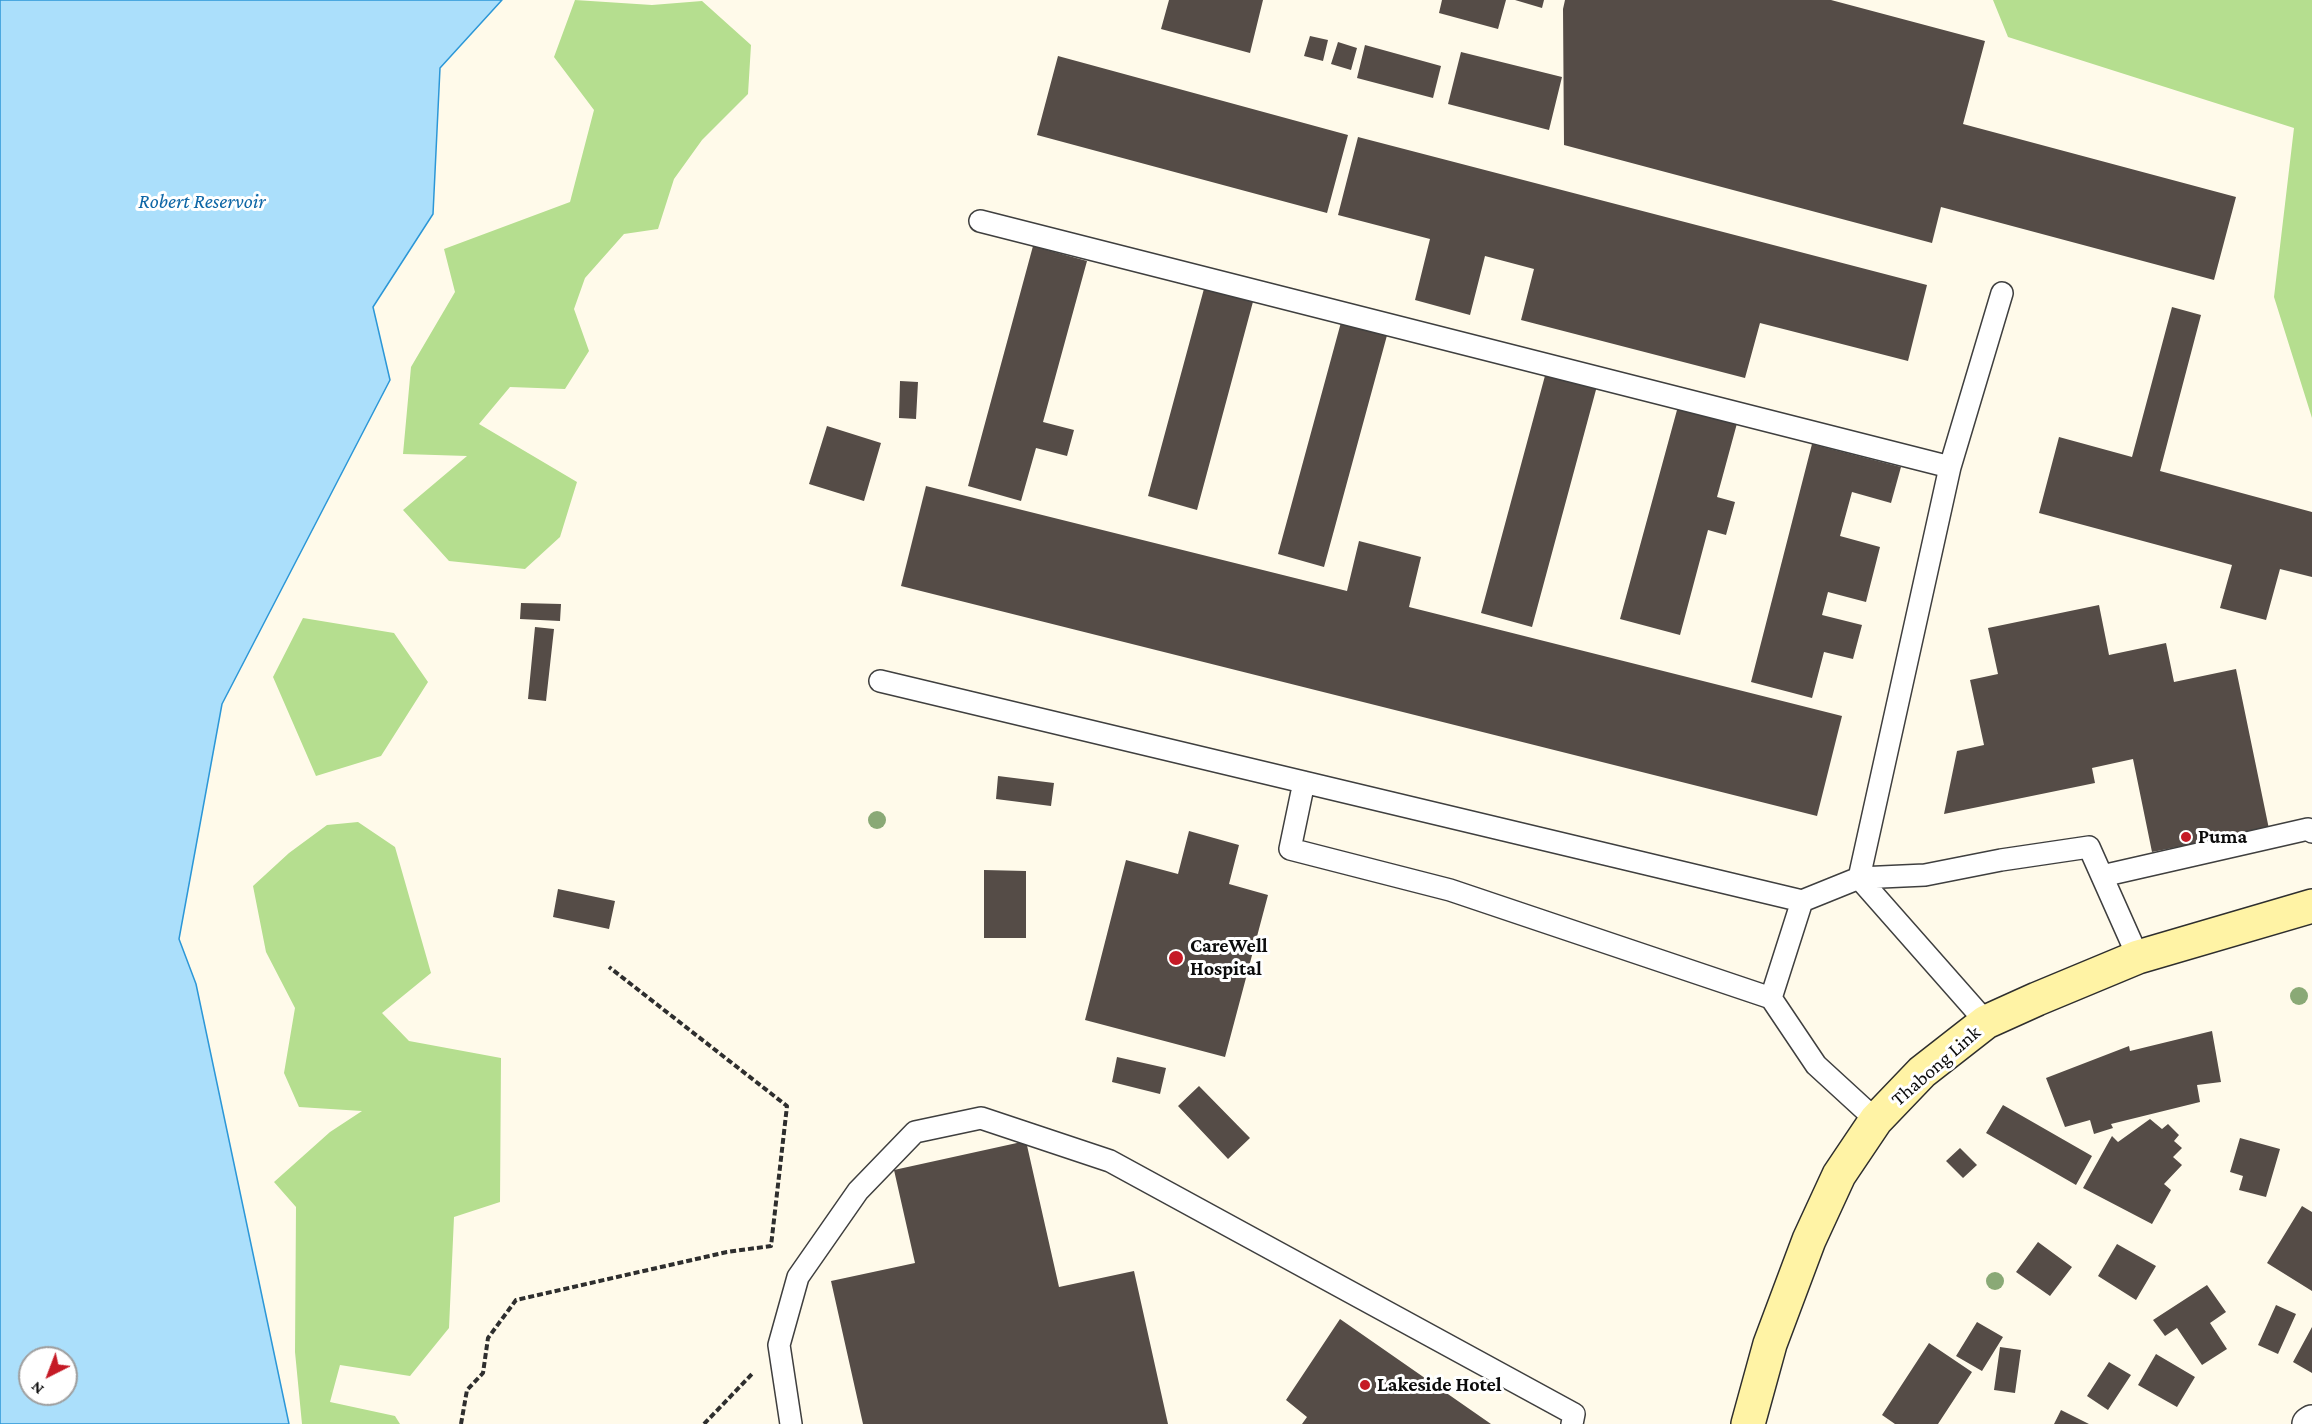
<!DOCTYPE html>
<html>
<head>
<meta charset="utf-8">
<style>
  body { margin:0 }
  #map { position:relative; width:2312px; height:1424px; overflow:hidden; background:#fffaea; font-family:"Crimson Pro",serif }
  canvas { display:block }
  .north { position:absolute; left:18px; top:1346px; width:60px; height:60px; box-sizing:border-box; background:#fff; border:2px solid #9e9e9e; border-radius:50%; rotate:222deg; font-size:16px; font-weight:700; line-height:24px; text-align:center; color:#0c0c0c }
  .north::after { content:''; display:block; margin:auto; width:21px; height:27px; background:#c51a26; clip-path:polygon(50% 0,100% 100%,50% 72%,0 100%) }
</style>
</head>
<body>
<div id="map">
<canvas width="2312" height="1424"></canvas>
<div class="north">N</div>
</div>
<script>
const ctx = document.querySelector('canvas').getContext('2d');
ctx.lineJoin = 'round';
function fillPath(path, color) { ctx.fillStyle = color; ctx.fill(path, 'evenodd'); }
const toPath = rows => new Path2D(rows.map(r => 'M' + r).join(''));
function trace(path, color, width, dash) { ctx.strokeStyle = color; ctx.lineWidth = width; ctx.lineCap = dash ? 'butt' : 'round'; ctx.setLineDash(dash || []); ctx.stroke(path); }
function label(font, color, halo, rows, align = 'center') {
  ctx.font = font + ' "Crimson Pro",serif'; ctx.lineWidth = 6; ctx.setLineDash([]); ctx.textBaseline = 'middle'; ctx.strokeStyle = halo; ctx.fillStyle = color; for (const [text, x, y, turn = 0] of rows) {
    ctx.save(); ctx.translate(x, y); ctx.rotate((+turn || 0) * Math.PI / 180); ctx.textAlign = isNaN(turn) ? turn : align; if (halo) ctx.strokeText(text, 0, 0); ctx.fillText(text, 0, 0); ctx.restore();
  }
}
fillPath(toPath([
  [575,0,652,5,702,1,751,45,748,94,702,140,674,179,658,229,624,234,585,278,574,309,589,351,565,389,510,387,479,424,577,482,560,537,525,569,449,561,403,510,467,456,403,454,411,367,455,292,444,249,570,202,594,110,554,57],
  [1993,0,2312,0,2312,418,2274,297,2294,128,2008,37],
  [303,618,394,633,428,682,381,756,316,776,273,677],
  [358,822,395,847,431,973,382,1013,409,1041,501,1058,500,1202,454,1217,449,1328,410,1376,340,1365,330,1402,395,1416,400,1424,302,1424,295,1352,296,1207,274,1182,330,1132,362,1111,299,1107,284,1073,295,1008,266,952,253,886,289,853,327,825]
]), '#b5de8f');
const water = toPath([
  [0,0,502,0,440,68,433,214,373,307,390,380,222,704,179,939,196,984,289,1424,0,1424,0,0],
  [30,1358,66,1358,66,1394,30,1394,30,1358]
]);
fillPath(water, '#abdffb');
trace(water, '#2c97d7', 1.5);
fillPath(toPath([
  [1169,0,1263,0,1250,53,1161,29],
  [1442,0,1506,0,1498,29,1439,13],
  [1515,0,1544,0,1542,8],
  [1565,0,1831,0,1985,41,1963,124,2236,197,2214,280,1941,207,1932,243,1564,145,1563,9],
  [1310,36,1328,40,1323,61,1304,56],
  [1338,42,1357,48,1351,70,1331,64],
  [1365,45,1441,66,1433,98,1357,78],
  [1461,52,1562,77,1549,130,1448,104],
  [1058,56,1348,135,1327,213,1037,135],
  [1358,137,1927,285,1908,361,1760,323,1745,378,1521,320,1534,269,1485,256,1470,315,1415,300,1430,239,1338,215],
  [1033,246,1087,261,1043,422,1074,430,1067,456,1036,448,1021,501,968,486],
  [1205,285,1254,298,1197,510,1148,496],
  [2172,307,2201,315,2160,471,2312,512,2312,577,2280,569,2266,620,2220,608,2232,565,2039,513,2059,437,2132,457],
  [1343,315,1389,328,1324,567,1278,554],
  [1546,372,1597,386,1532,627,1481,613],
  [900,381,918,382,916,419,899,418],
  [1680,399,1739,416,1717,497,1735,502,1726,535,1708,530,1680,635,1620,619],
  [827,426,881,443,864,501,809,484],
  [1812,444,1901,467,1891,503,1852,492,1840,536,1880,547,1866,602,1828,592,1822,615,1862,625,1853,659,1824,652,1812,698,1751,682],
  [926,486,1347,591,1359,541,1421,557,1409,607,1842,716,1817,816,901,586],
  [521,603,561,604,560,621,520,619],
  [2099,605,2109,655,2166,643,2174,682,2236,669,2269,829,2152,852,2133,759,2092,768,2095,783,1944,814,1957,751,1984,745,1970,680,1998,674,1988,628],
  [535,627,554,629,546,701,528,699],
  [998,776,1054,783,1051,806,996,799],
  [1189,831,1239,845,1229,884,1268,895,1225,1057,1085,1020,1126,860,1178,874],
  [984,870,1026,871,1026,938,984,938],
  [558,889,615,901,609,929,553,917],
  [2212,1031,2221,1082,2197,1085,2200,1102,2111,1124,2113,1128,2094,1134,2090,1120,2065,1127,2046,1078,2129,1046,2130,1051],
  [1117,1057,1166,1068,1160,1094,1112,1082],
  [1199,1086,1250,1138,1228,1159,1178,1106],
  [2003,1105,2092,1156,2076,1185,1986,1133],
  [2150,1119,2162,1129,2168,1124,2179,1135,2174,1141,2182,1148,2173,1157,2182,1165,2164,1184,2171,1190,2152,1224,2083,1188,2112,1136,2118,1142],
  [2240,1138,2280,1149,2266,1197,2239,1190,2243,1176,2230,1172],
  [1026,1141,1059,1287,1134,1271,1168,1424,863,1424,831,1281,915,1263,894,1170],
  [1960,1148,1977,1165,1963,1178,1946,1161],
  [2302,1206,2312,1212,2312,1291,2267,1263],
  [2038,1242,2072,1267,2050,1296,2016,1272],
  [2117,1244,2156,1266,2136,1300,2098,1276],
  [2207,1285,2226,1312,2210,1323,2227,1349,2202,1365,2177,1328,2165,1336,2153,1320],
  [2276,1305,2296,1314,2278,1354,2258,1345],
  [1340,1319,1491,1424,1302,1424,1307,1417,1286,1400],
  [1977,1322,2003,1337,1982,1371,1956,1356],
  [2312,1327,2312,1373,2293,1362],
  [1929,1343,1972,1372,1938,1424,1895,1424,1882,1415],
  [2000,1347,2021,1350,2015,1393,1994,1390],
  [2156,1354,2195,1377,2177,1407,2138,1385],
  [2109,1362,2131,1375,2108,1410,2087,1396],
  [2061,1410,2089,1424,2054,1424]
]), '#554c47');
const lane = toPath([
  [980,221,1950,467],
  [2002,293,1950,467,1859,878,1925,875,2001,860,2089,847,2138,957],
  [880,681,1802,901,1859,878,1986,1022],
  [1304,782,1290,849,1450,890,1771,998,1816,1065,1876,1120],
  [2102,876,2308,829,2312,832],
  [1771,998,1802,901],
  [791,1424,779,1345,798,1277,858,1191,915,1132,981,1118,1110,1161,1574,1414,1572,1424]
]);
const street = toPath([
  [2309,1424,2312,1422]
]);
const secondary = toPath([
  [1748,1424,1770,1344,1809,1240,1839,1175,1876,1120,1922,1072,1986,1022,2037,999,2138,957,2312,906]
]);
trace(lane, '#3f3f3f', 24);
trace(street, '#3f3f3f', 36);
trace(secondary, '#2e2e2e', 36);
trace(toPath([
  [461,1424,467,1390,483,1373,488,1338,516,1300,727,1252,771,1246,787,1106,609,967],
  [704,1424,752,1374]
]), '#2e2e2e', 4, [6, 3]);
trace(lane, '#fff', 21);
trace(street, '#fff', 33);
trace(secondary, '#fff3a5', 33);
ctx.fillStyle = '#8aa976';
for (const [x, y] of [
  [877,820],
  [2299,996],
  [1995,1281]
]) { ctx.beginPath(); ctx.arc(x, y, 9, 0, 2 * Math.PI); ctx.fill(); }
for (const [x, y, r, color] of [
  [2186,837,6,"#c51a26"],
  [1176,958,8,"#c51a26"],
  [1365,1385,6,"#c51a26"]
]) { const dot = new Path2D(); dot.arc(x, y, r, 0, 2 * Math.PI); ctx.fillStyle = color; ctx.fill(dot); trace(dot, '#fff', 2); }
label('bold 20px', '#0c0c0c', '#fff', [
  ["Puma",2198,837],
  ["CareWell",1190,946],
  ["Hospital",1190,969],
  ["Lakeside Hotel",1377,1385]
], 'left');
label('20px', '#0c0c0c', '#fff', [
  ["Thabong Link",1936,1066,-41]
]);
label('italic 21px', '#0d66a6', '#fff', [
  ["Robert Reservoir",202,202]
]);
</script>
</body>
</html>
